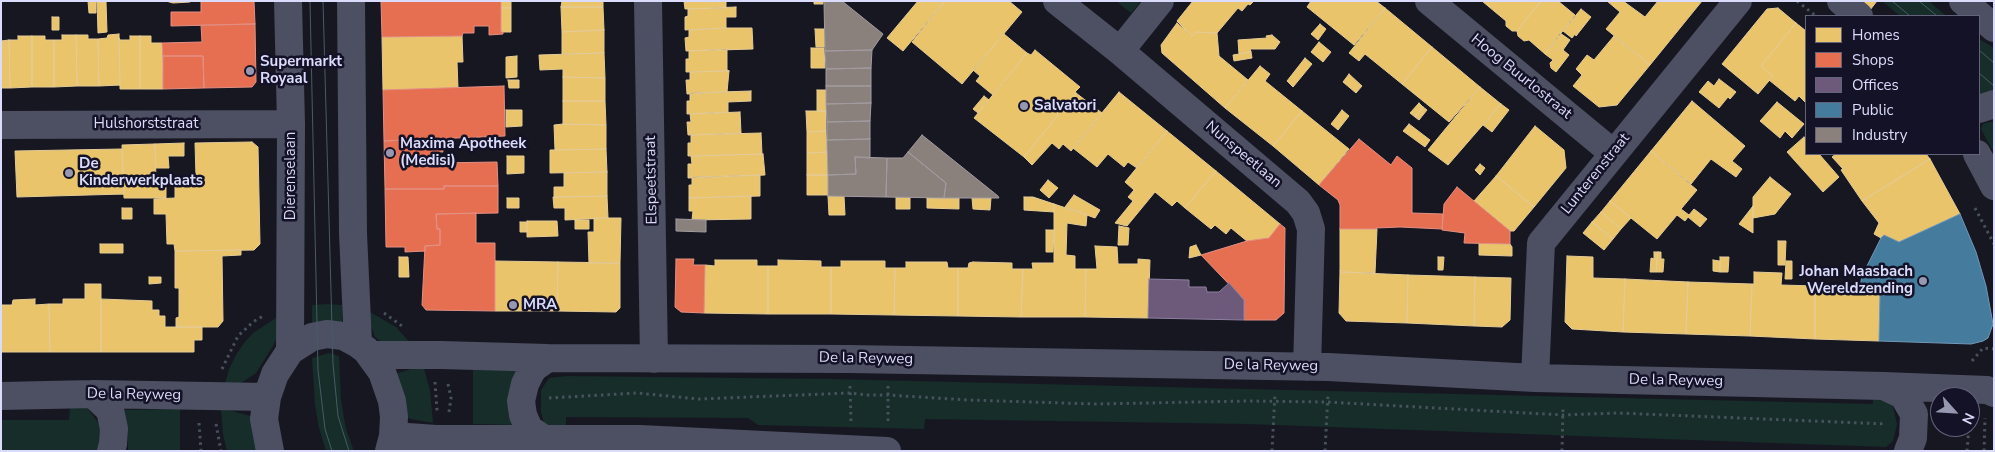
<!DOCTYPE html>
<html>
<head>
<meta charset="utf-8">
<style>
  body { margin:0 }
  #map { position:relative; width:1995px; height:452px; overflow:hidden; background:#171722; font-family:"Nunito Sans",sans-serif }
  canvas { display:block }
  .frame { position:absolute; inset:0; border:2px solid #dbdcfc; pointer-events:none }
  .legend { position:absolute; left:1805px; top:15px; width:175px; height:140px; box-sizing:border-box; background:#131227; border:1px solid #63637c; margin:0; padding:6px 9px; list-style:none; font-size:15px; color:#dbdcfc }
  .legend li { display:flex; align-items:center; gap:10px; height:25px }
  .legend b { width:25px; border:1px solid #63637c }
  .north { position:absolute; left:1930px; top:387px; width:50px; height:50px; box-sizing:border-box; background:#131227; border:1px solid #63637c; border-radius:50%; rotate:116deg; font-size:14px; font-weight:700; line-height:20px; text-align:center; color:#dbdcfc }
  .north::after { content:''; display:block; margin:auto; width:18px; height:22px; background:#9697b0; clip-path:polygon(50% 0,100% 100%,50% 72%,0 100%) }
</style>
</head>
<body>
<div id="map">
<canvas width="1995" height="452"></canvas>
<div class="frame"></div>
<ul class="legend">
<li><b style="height:14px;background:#e9c46a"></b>Homes</li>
<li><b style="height:14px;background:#e76f51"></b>Shops</li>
<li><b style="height:14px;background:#6d597a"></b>Offices</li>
<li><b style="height:14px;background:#457b9d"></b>Public</li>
<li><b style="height:14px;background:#8a817c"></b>Industry</li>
</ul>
<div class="north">N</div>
</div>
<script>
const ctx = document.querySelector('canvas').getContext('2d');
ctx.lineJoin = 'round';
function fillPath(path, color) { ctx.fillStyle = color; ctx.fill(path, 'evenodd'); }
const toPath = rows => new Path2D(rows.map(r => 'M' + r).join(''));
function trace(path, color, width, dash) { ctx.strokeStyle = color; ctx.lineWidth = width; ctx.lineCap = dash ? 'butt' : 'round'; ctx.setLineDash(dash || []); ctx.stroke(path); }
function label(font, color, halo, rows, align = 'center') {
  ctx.font = font + ' "Nunito Sans",sans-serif'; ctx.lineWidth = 5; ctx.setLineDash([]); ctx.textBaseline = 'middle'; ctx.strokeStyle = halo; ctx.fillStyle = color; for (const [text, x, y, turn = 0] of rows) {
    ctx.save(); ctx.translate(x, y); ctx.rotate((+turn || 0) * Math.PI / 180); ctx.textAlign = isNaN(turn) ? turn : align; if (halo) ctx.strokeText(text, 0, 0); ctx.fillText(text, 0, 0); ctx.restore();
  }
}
fillPath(toPath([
  [1116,1,1141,1,1131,13],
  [1882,1,1929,1,1946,16,1900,16],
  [1979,39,1994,48,1994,95,1979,100],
  [1994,121,1994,153,1981,129,1983,124],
  [327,304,342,305,342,328,312,329,312,305],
  [370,312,396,327,413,346,384,344,379,340,375,337,371,326],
  [279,316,277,337,273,346,256,373,241,383,224,388,229,369,236,355,244,343,253,333],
  [329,353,339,356,341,400,346,429,354,451,326,451,319,428,315,405,312,358],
  [423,365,430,390,433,423,411,419,399,414,392,375],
  [473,365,517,369,516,425,473,424],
  [567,376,830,379,1873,404,1873,396,1892,403,1897,424,1893,441,1886,447,1247,424,925,419,924,429,758,425,748,418,566,417,566,426,551,426,544,423,541,412,541,390,549,378],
  [70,408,87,408,100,425,101,443,96,451,1,451,1,420,69,420],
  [221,408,254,417,261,451,227,451,223,434],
  [180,409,180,451,128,451,128,434,118,410]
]), '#162d2a');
const homes = toPath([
  [88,1,96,1,96,13,89,13,88,1],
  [166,1,190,1,190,2,173,3,166,1],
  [501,1,511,1,511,8,501,8,501,1],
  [562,1,603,1,603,7,561,7,562,1],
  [684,1,726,1,726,8,685,9,684,1],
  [814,1,823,1,823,4,814,4,814,1],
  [918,1,945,1,903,51,887,38,918,1],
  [945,1,1009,1,1022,12,962,84,912,42,945,1],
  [1193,1,1254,1,1250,5,1248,4,1242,11,1238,8,1217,33,1196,32,1192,36,1177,21,1193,1],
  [1311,1,1376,1,1385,8,1354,45,1307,7,1311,1],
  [1482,1,1541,1,1517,31,1512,31,1506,26,1506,21,1482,1],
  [1541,1,1558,1,1575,15,1545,54,1529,40,1524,41,1518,36,1517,31,1541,1],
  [1607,1,1623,1,1645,17,1658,1,1702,1,1650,65,1606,29,1620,12,1607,1],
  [1860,1,1877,1,1870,10,1860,1],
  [97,2,106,2,107,32,98,33,97,2],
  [561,7,603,7,604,30,562,32,561,7],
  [736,7,736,17,726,17,726,28,685,30,685,17,688,16,688,9,736,7],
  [501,8,511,8,511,32,501,32,501,8],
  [1385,8,1432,47,1402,84,1365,54,1359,61,1349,53,1385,8],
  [1778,8,1796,23,1761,66,1773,76,1758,94,1722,64,1767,9,1778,8],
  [1581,9,1591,17,1576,36,1575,34,1572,38,1563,31,1581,9],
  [52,17,59,17,59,30,52,30,52,17],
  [1177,23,1192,36,1196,32,1217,33,1219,56,1248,80,1225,108,1162,53,1161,45,1177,23],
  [1796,23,1806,31,1806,103,1799,96,1795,101,1769,80,1773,76,1761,66,1796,23],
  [1320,24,1326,29,1318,40,1311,34,1320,24],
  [726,28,752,28,753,49,686,51,685,38,689,37,689,30,726,28],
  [815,29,824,29,825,47,816,47,815,29],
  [604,30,604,53,562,54,562,32,604,30],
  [1560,33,1570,40,1563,50,1569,55,1556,72,1551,68,1550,63,1553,60,1545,54,1560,33],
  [119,34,120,85,99,86,98,39,107,38,108,35,119,34],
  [1004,34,1027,53,993,95,976,81,980,76,973,70,1004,34],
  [62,35,76,35,77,86,54,87,54,40,62,40,62,35],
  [76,35,88,35,88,39,98,39,99,86,77,86,76,35],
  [1272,35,1280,42,1275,49,1250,49,1251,52,1239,54,1238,40,1267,38,1266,36,1272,35],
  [18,36,32,36,32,87,10,88,9,40,18,40,18,36],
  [32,36,45,36,45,40,54,40,54,87,32,87,32,36],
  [130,36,140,36,140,89,120,89,119,38,120,40,130,40,130,36],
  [140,36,151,36,151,43,162,43,163,89,140,89,140,36],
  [462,36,463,62,457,62,458,88,383,90,382,37,462,36],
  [1614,36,1650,65,1617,105,1599,107,1573,86,1582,75,1576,69,1587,55,1594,60,1614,36],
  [9,40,10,88,1,88,1,41,9,40],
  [1319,42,1331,52,1323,62,1311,52,1319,42],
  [1432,47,1480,87,1449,122,1402,84,1432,47],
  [811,48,824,48,825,68,811,68,811,48],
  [727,49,727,70,729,71,686,72,686,59,689,59,689,51,727,49],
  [1035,50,1080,87,1075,92,1076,93,1024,157,974,118,1027,53,1031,55,1035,50],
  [1251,52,1252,58,1234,61,1233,55,1251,52],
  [604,53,605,78,563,77,563,69,540,70,539,55,604,53],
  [517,56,517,77,506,78,506,57,517,56],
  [1305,58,1312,64,1293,87,1287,81,1305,58],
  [1260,66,1270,74,1265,81,1302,111,1273,146,1225,108,1260,66],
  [729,71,727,92,687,94,686,80,690,80,690,72,729,71],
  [1349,74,1362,86,1356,93,1343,82,1349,74],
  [563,77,605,78,605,101,563,101,563,77],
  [1719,79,1736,92,1730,99,1728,97,1719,108,1699,92,1708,81,1714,86,1719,79],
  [508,80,519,80,519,88,509,88,508,80],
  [1480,87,1501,104,1448,165,1428,150,1480,87],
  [817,90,826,90,826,111,817,111,817,90],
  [751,91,751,101,728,102,728,112,687,114,687,101,690,101,690,93,751,91],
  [1119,92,1167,131,1137,168,1128,162,1124,167,1108,154,1097,167,1073,148,1119,92],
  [1076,93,1102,113,1071,151,1063,144,1059,149,1052,143,1032,165,1024,157,1076,93],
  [984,96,989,100,978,113,973,109,984,96],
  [563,101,605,101,606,125,563,124,563,101],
  [1692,101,1745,146,1732,161,1742,169,1736,177,1711,159,1691,184,1651,151,1692,101],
  [1777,102,1804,124,1792,138,1785,131,1780,138,1760,121,1777,102],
  [1419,103,1423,107,1415,117,1410,113,1419,103],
  [1501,104,1509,110,1492,132,1483,125,1501,104],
  [1423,107,1427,110,1419,120,1415,117,1423,107],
  [506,110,522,110,522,126,506,127,506,110],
  [1342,110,1349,116,1338,130,1331,124,1342,110],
  [806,111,826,111,826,131,807,132,806,111],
  [1302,111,1349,149,1319,185,1273,146,1302,111],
  [740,112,741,133,688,135,687,122,691,122,690,114,740,112],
  [563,124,606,125,606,149,555,150,554,125,563,124],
  [1409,124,1430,140,1425,147,1403,131,1409,124],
  [1535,126,1564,150,1566,168,1534,207,1496,176,1535,126],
  [826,131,827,152,807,153,807,132,826,131],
  [1167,131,1216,171,1185,208,1177,201,1172,206,1155,192,1127,226,1115,223,1133,201,1128,197,1134,190,1125,182,1167,131],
  [761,133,762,154,688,156,688,143,691,143,691,135,761,133],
  [1804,137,1806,140,1806,154,1819,154,1839,177,1823,192,1787,152,1804,137],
  [252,142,258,147,260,244,254,250,175,251,174,244,167,244,166,214,154,214,154,199,175,198,175,177,196,176,195,143,252,142],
  [184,143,184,156,168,156,169,168,156,168,155,144,184,143],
  [155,144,156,181,166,181,166,198,124,198,122,145,155,144],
  [122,149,124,194,17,197,15,151,122,149],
  [606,149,607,172,550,173,550,150,606,149],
  [1651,151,1697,190,1681,209,1689,215,1694,209,1707,219,1700,227,1688,217,1685,221,1677,215,1657,239,1610,201,1651,151],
  [827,152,828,175,807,175,807,153,827,152],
  [763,154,765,175,688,178,688,164,692,164,691,156,763,154],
  [1836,154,1926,154,1930,159,1862,201,1841,170,1843,169,1832,157,1836,154],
  [507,156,524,156,524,173,507,174,507,156],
  [1930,159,1960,214,1899,242,1884,235,1881,238,1874,234,1879,223,1862,201,1930,159],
  [1480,164,1485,168,1480,175,1475,170,1480,164],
  [1216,171,1280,224,1269,238,1248,242,1231,228,1226,234,1215,225,1211,229,1185,208,1216,171],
  [607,172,607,196,554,197,554,187,564,187,564,173,607,172],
  [760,175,760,196,689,198,689,185,692,185,692,177,760,175],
  [807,175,828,175,828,195,807,195,807,175],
  [1496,176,1534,207,1514,231,1510,231,1474,201,1496,176],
  [1770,177,1791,194,1775,214,1753,218,1753,197,1770,177],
  [1048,180,1058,188,1049,198,1040,190,1048,180],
  [1074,195,1100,210,1095,218,1065,207,1074,195],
  [607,196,608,218,565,220,565,208,554,208,553,197,607,196],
  [751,196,751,219,692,220,693,211,689,211,689,198,751,196],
  [828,196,844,196,845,215,829,215,828,196],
  [896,197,910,197,910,209,896,209,896,197],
  [1024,197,1033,197,1054,204,1054,212,1024,210,1024,197],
  [507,198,519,198,519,208,507,208,507,198],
  [927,198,959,198,959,209,927,208,927,198],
  [972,198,991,198,990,210,973,209,972,198],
  [1610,201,1631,218,1621,229,1601,212,1610,201],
  [1054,204,1087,215,1086,226,1067,223,1066,255,1075,256,1075,269,1086,269,1085,317,1021,317,1023,269,1033,269,1032,263,1054,263,1054,204],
  [1753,206,1753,233,1739,224,1753,206],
  [122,208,132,208,132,219,122,219,122,208],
  [1601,212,1621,229,1613,239,1592,222,1601,212],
  [594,218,621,218,620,263,589,263,588,232,594,232,594,218],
  [575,220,589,220,589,229,575,229,575,220],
  [527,221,557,221,558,236,527,237,527,221],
  [520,222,527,222,527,232,520,232,520,222],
  [1592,222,1613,239,1604,250,1583,233,1592,222],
  [1119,226,1129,228,1128,245,1118,245,1119,226],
  [1340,229,1377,229,1375,273,1341,272,1340,271,1340,229],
  [1046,230,1054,230,1053,252,1046,252,1046,230],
  [1778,241,1786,241,1785,265,1778,265,1778,241],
  [1479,243,1510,244,1512,247,1512,256,1479,255,1479,243],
  [100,244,123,244,123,253,100,253,100,244],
  [1196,245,1201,255,1189,258,1190,247,1196,245],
  [1095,246,1117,247,1118,264,1138,264,1138,259,1150,260,1148,318,1085,317,1086,269,1097,269,1095,246],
  [241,250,241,255,222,256,223,321,218,327,176,327,176,318,179,317,179,288,175,288,175,251,241,250],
  [1654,252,1658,252,1656,272,1650,272,1651,258,1654,259,1654,252],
  [1658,252,1661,252,1661,259,1664,259,1663,272,1656,272,1658,252],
  [1567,256,1593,257,1593,278,1625,279,1623,332,1572,329,1565,322,1567,256],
  [399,257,408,257,409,277,399,277,399,257],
  [1438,257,1444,257,1443,270,1438,270,1438,257],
  [1720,257,1729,257,1728,272,1720,272,1720,257],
  [715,260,757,260,757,266,768,266,768,314,704,313,705,265,715,266,715,260],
  [778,260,821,261,821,267,831,267,831,314,768,314,768,266,778,266,778,260],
  [1713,260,1720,261,1720,272,1713,271,1713,260],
  [495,261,558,262,557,311,495,311,495,261],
  [841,261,885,261,885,268,895,268,894,315,831,314,831,267,841,267,841,261],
  [1786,261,1792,261,1792,279,1785,279,1786,261],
  [558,262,620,263,620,308,616,312,557,311,558,262],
  [906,262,947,262,948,268,958,268,958,316,894,315,895,268,906,268,906,262],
  [973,262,1012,263,1012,269,1023,269,1021,317,958,316,958,268,968,268,969,263,973,262],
  [1340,271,1341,272,1408,275,1407,323,1346,321,1339,313,1340,271],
  [1754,272,1782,273,1781,285,1815,286,1815,339,1750,336,1752,284,1754,284,1754,272],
  [1408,275,1475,277,1474,326,1407,323,1408,275],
  [149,277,161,277,161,283,149,284,149,277],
  [1475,277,1511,278,1510,320,1502,327,1474,326,1475,277],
  [1625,279,1688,282,1686,334,1623,332,1625,279],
  [1688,282,1752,284,1750,336,1686,334,1688,282],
  [85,284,101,284,101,352,50,352,49,304,63,304,63,299,85,299,85,284],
  [1815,286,1849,289,1848,293,1880,294,1879,341,1815,339,1815,286],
  [35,299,35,305,49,304,50,352,1,352,1,305,12,305,13,300,35,299],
  [101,299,152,301,152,310,159,310,159,316,165,316,165,327,202,327,202,340,194,340,194,352,101,352,101,299]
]);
fillPath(homes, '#e9c46a');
trace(homes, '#e5cb96', 1);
const shops = toPath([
  [201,1,254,1,255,24,171,26,171,12,201,12,201,1],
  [381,1,501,1,501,32,503,32,503,34,489,35,489,26,474,26,474,33,463,33,462,36,382,37,381,1],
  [255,24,256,82,252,87,204,88,203,56,163,56,162,43,202,42,201,25,255,24],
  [163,56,203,56,204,88,163,89,163,56],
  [504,86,505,136,384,141,383,90,504,86],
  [442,138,443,152,435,152,435,163,497,162,498,186,444,186,444,189,385,189,384,141,442,138],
  [1359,139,1391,165,1397,156,1412,168,1412,213,1443,214,1442,229,1400,227,1376,228,1377,229,1340,229,1340,205,1338,200,1319,185,1359,139],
  [444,186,498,186,498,213,436,214,437,229,440,229,440,245,425,246,425,251,405,252,405,247,386,247,385,189,444,189,444,186],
  [1457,187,1510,231,1510,244,1464,243,1465,233,1442,230,1444,204,1457,187],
  [476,213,476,243,495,243,495,311,426,310,422,305,425,246,440,245,440,229,437,229,436,214,476,213],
  [1280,224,1285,228,1284,313,1276,320,1244,320,1244,300,1201,255,1247,241,1269,238,1280,224],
  [676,259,694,259,693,265,705,265,704,313,681,312,675,307,676,259]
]);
fillPath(shops, '#e76f51');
trace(shops, '#e39084', 1);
const offices = toPath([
  [1149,279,1189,280,1189,287,1206,287,1207,292,1219,292,1229,283,1244,300,1244,320,1148,318,1149,279]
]);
fillPath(offices, '#6d597a');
trace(offices, '#8e80a1', 1);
const public = toPath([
  [1960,214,1976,252,1986,286,1993,324,1988,338,1983,341,1971,344,1879,341,1880,294,1859,293,1862,276,1881,238,1884,235,1899,242,1960,214]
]);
fillPath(public, '#457b9d');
trace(public, '#7298ba', 1);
const industry = toPath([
  [824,1,842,1,883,34,872,50,825,51,824,1],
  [872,50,871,68,826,69,825,51,872,50],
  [871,68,871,86,826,86,826,69,871,68],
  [826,86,871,86,871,103,826,104,826,86],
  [871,103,870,121,827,122,826,104,871,103],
  [870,121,870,139,827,140,827,122,870,121],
  [922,135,998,196,999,198,944,198,946,183,908,152,922,135],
  [870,139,870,158,855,157,856,174,828,175,827,140,870,139],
  [908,152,946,183,944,198,886,197,887,158,903,158,908,152],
  [855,157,887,158,886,197,828,196,828,175,856,174,855,157],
  [676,219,706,220,706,232,676,231,676,219]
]);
fillPath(industry, '#8a817c');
trace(industry, '#a29ca2', 1);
trace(toPath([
  [1797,1,1816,16],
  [1975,208,1994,244],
  [384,313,402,326],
  [1972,361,1983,348,1994,349],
  [222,369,238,336,253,322,263,316],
  [435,382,437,411],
  [448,384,451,398,449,412],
  [850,386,851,422],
  [888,386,888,423],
  [549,398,637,393,699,399,850,393,866,395,887,395,968,400,1095,404,1249,401,1327,402,1563,415,1618,413,1886,424],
  [199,423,201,451],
  [216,424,221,451],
  [1272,451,1275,393],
  [1325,451,1328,394],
  [1562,451,1563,407],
  [1967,451,1969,427],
  [1984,451,1985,418]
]), '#46525c', 3, [2.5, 4]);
trace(toPath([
  [288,1,291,124,290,351],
  [351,1,353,233,358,344],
  [648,1,654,359],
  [1057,1,1120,51,1298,202,1306,213,1311,229,1307,367],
  [1429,1,1613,153],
  [1841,1,1859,16],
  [1963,1,1994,28],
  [1120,51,1160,1],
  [1979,109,1994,104],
  [1,125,291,124],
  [1977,154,1994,186],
  [370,355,441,355,548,358,849,359,1328,367,1535,378,1884,386,1987,390,1994,393],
  [1535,378,1541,243,1738,1],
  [1884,386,1903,395,1914,414,1913,438,1908,451],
  [93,394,110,410,114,429,113,444,111,451],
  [1,396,93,394,267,397],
  [393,436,436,439,640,439,887,451],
  [544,439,529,429,523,415,521,401,525,384,531,372,535,367,548,358],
  [270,451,264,419,267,397,275,374,290,351,312,337,327,334,343,336,358,344,366,350,382,372,392,401,394,417,393,436,389,451]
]), '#4d4f62', 28);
trace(toPath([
  [310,1,318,370,325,429,332,451],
  [323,1,333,364,338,416,349,451],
  [1892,1,1910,16],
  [1919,1,1937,16],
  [1979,50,1994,63],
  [1979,73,1994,86]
]), '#465c67', 1);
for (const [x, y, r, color] of [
  [250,71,5,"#9697b0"],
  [1024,106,5,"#9697b0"],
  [390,153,5,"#9697b0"],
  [69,173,5,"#9697b0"],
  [1923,281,5,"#9697b0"],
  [513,305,5,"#9697b0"]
]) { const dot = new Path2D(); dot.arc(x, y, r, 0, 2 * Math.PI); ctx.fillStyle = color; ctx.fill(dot); trace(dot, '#131227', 2); }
label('bold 15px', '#dbdcfc', '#131227', [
  ["Supermarkt",260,62],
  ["Royaal",260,79],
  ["Salvatori",1034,106],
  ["Maxima Apotheek",400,144],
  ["(Medisi)",400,161],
  ["De",79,164],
  ["Kinderwerkplaats",79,181],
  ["Johan Maasbach",1913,272,"right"],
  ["Wereldzending",1913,289,"right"],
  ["MRA",523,305]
], 'left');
label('15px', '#dbdcfc', '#131227', [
  ["Hoog Buurlostraat",1521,77,39],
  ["Hulshorststraat",146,124],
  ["Nunspeetlaan",1243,155,40],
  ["Lunterenstraat",1596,174,-51],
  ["Dierenselaan",291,176,-90],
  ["Elspeetstraat",652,180,-91],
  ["De la Reyweg",866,359,1],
  ["De la Reyweg",1271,366,1],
  ["De la Reyweg",1676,381,1],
  ["De la Reyweg",134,395,1]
]);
</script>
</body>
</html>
